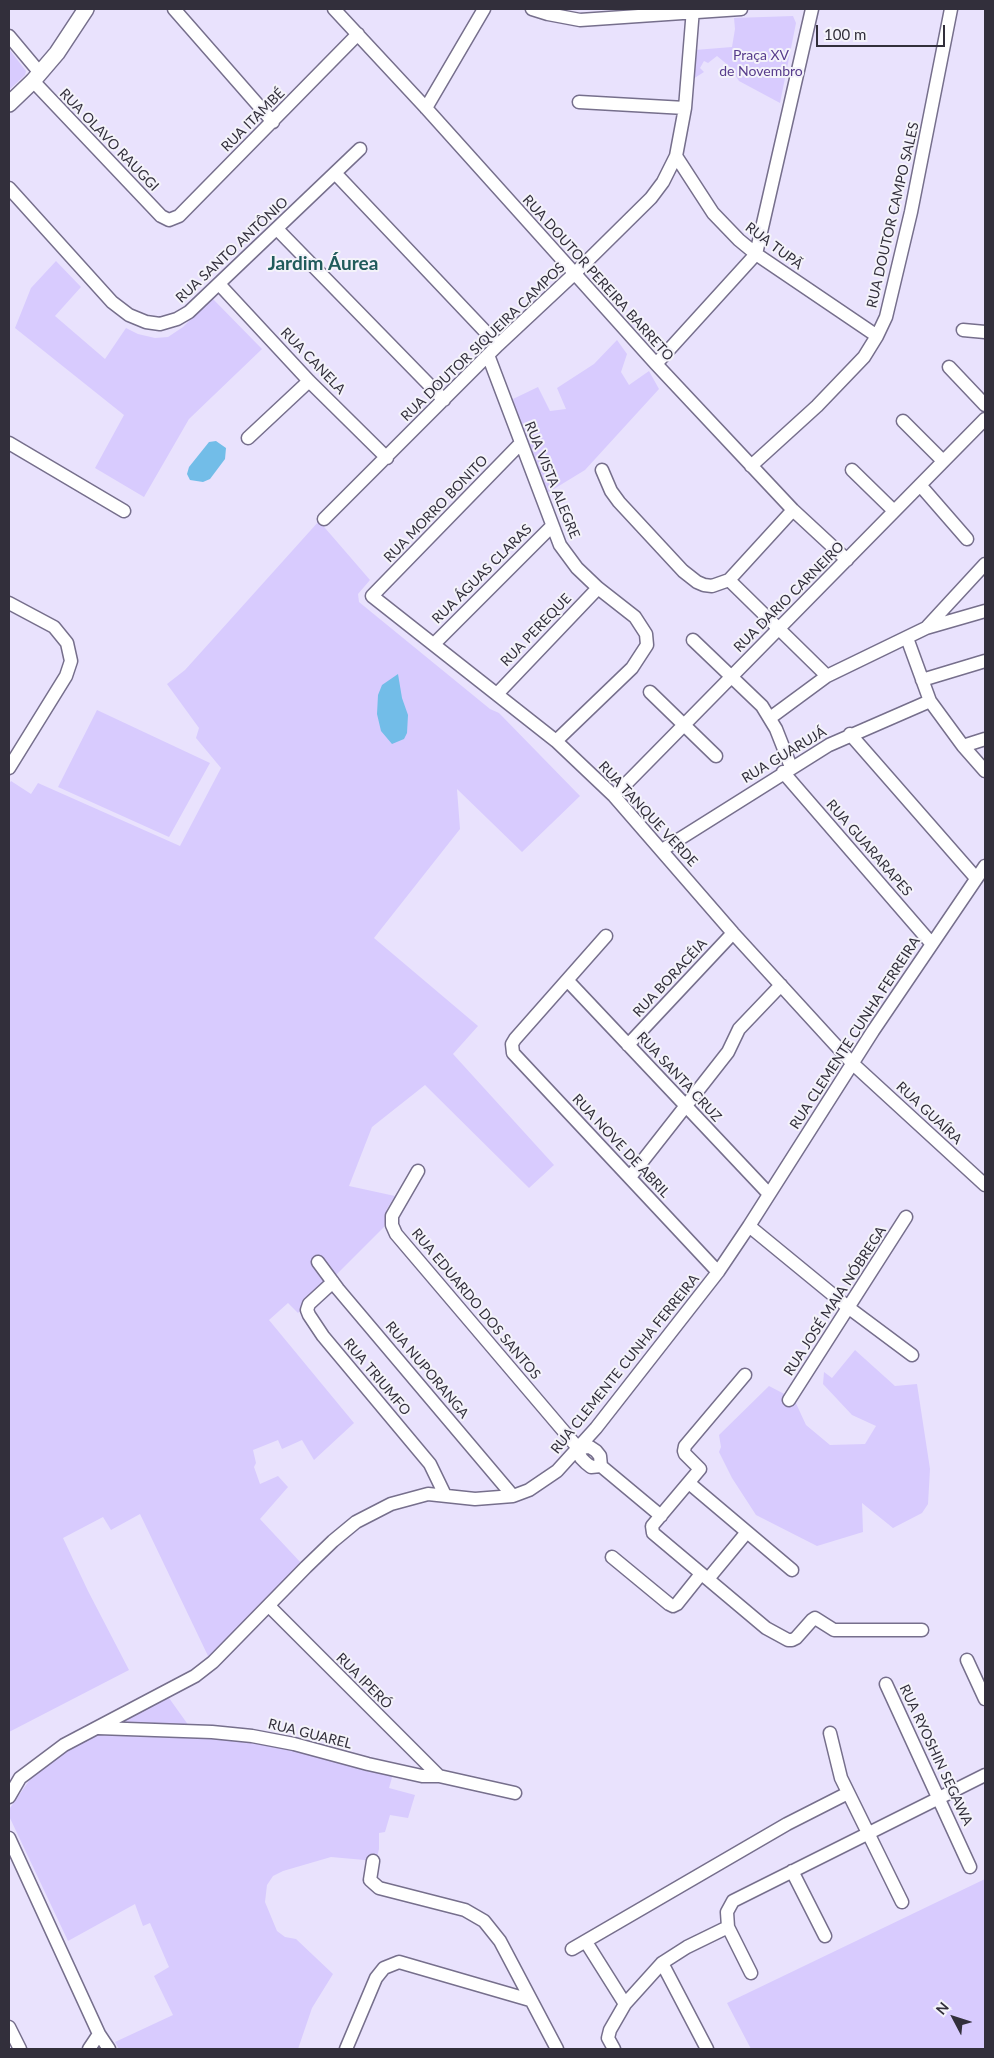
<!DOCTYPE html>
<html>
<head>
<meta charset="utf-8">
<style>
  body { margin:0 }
  #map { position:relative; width:994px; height:2058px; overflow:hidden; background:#e9e2fd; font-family:Lato,sans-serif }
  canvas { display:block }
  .frame { position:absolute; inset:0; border:10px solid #322f3b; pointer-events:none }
  .north { position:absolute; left:929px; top:1993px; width:50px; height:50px; -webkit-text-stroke:4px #f4f3fa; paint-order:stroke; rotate:310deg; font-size:14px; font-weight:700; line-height:20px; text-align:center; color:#322f3b }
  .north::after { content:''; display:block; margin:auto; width:18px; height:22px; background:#322f3b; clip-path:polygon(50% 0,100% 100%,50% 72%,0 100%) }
  .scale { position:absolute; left:816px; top:25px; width:129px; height:22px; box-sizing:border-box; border:2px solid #322f3b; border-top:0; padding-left:6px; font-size:15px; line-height:18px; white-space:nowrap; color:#322f3b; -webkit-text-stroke:4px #f4f3fa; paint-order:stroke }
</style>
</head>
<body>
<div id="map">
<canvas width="994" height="2058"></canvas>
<div class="frame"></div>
<div class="north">N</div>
<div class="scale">100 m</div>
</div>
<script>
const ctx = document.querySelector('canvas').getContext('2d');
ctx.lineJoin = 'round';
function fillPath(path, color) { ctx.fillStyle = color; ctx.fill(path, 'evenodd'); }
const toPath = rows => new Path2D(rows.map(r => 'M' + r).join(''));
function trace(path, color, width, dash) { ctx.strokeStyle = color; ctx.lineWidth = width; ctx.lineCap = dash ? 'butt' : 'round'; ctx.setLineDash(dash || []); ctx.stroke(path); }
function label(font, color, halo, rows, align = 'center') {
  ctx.font = font + ' Lato,sans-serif'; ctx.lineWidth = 4; ctx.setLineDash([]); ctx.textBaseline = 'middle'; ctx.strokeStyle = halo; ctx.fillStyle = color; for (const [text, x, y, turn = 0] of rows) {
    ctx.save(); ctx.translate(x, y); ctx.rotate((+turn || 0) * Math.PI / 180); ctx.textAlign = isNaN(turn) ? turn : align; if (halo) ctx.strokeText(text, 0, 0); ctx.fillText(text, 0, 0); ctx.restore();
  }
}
fillPath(toPath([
  [793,16,796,23,780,103,739,81,729,66,717,56,708,63,704,61,700,68,704,72,693,79,695,50,732,47,735,29,734,18],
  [9,49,26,71,25,75,9,90],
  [56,261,81,287,55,316,105,359,126,328,138,334,155,338,168,337,183,327,212,298,262,349,189,419,144,497,95,468,124,415,15,328,31,288],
  [617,340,627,354,621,372,629,385,649,371,659,389,585,470,544,495,524,445,513,399,538,387,550,411,566,409,557,388,594,364],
  [319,521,370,580,358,594,359,602,490,709,499,713,580,796,522,852,457,789,460,829,374,938,478,1026,453,1054,554,1165,529,1188,425,1085,372,1127,349,1186,395,1196,387,1209,384,1227,298,1313,288,1303,269,1320,354,1423,314,1460,302,1440,282,1449,278,1440,253,1450,256,1463,254,1467,260,1484,278,1476,288,1487,260,1519,302,1564,209,1658,140,1514,111,1530,103,1517,63,1538,88,1591,129,1670,9,1732,9,902,10,899,9,898,9,784,11,781,31,794,38,783,180,846,221,768,196,738,199,728,167,684,185,670],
  [97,710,210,763,169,837,58,787],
  [855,1350,895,1386,917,1384,930,1469,928,1504,922,1513,893,1528,862,1503,863,1532,817,1546,756,1515,732,1478,719,1452,721,1447,719,1435,769,1386,794,1399,806,1425,830,1445,865,1444,876,1426,852,1415,823,1384,824,1372,832,1378],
  [169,1698,189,1726,112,1724],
  [100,1732,247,1739,393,1774,389,1788,415,1795,408,1818,390,1815,385,1832,379,1833,379,1849,376,1861,331,1857,283,1871,273,1876,267,1885,265,1902,277,1931,285,1937,296,1939,333,1974,312,2008,298,2049,119,2049,115,2042,173,2015,154,1976,169,1967,150,1923,143,1926,135,1904,68,1941,9,1816,10,1808,31,1778,64,1751],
  [985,1879,985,2049,751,2049,727,2003]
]), '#d8cbfe');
fillPath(toPath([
  [216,441,226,448,225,459,210,479,203,482,190,480,187,474,189,467,209,442],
  [398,674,402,698,408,715,407,733,404,739,392,744,381,731,377,714,378,695,382,685]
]), '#72bde8');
const minor = toPath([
  [174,9,273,122],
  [334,9,426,108,656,364,793,510,847,560],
  [532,9,548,14,580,20,741,9],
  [9,36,40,73],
  [33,81,161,216,169,220,179,216,358,34],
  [579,102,685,108],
  [426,108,484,9],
  [676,156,713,213,739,240,756,254,877,336],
  [335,173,498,345],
  [9,188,112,302,129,315,146,322,160,324,177,319,189,312,360,149],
  [277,229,444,400],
  [219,284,309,381,387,458],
  [963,330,985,332],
  [488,355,560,545,577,568,598,588,635,617,646,634,647,645,632,668,556,741],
  [656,364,756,254,812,9],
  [949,367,985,405],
  [903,421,943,461],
  [248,438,309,381],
  [9,443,124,511],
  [521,443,372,596,556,741,614,796,733,933,852,1063,985,1185],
  [751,466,817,406,864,357,877,336,886,317,911,212,951,9],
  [602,470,611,491,619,502,683,571,697,582,704,585,712,586,729,580],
  [852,470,894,511],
  [920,485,967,539],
  [324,519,498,345,574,274,651,198,663,182,676,156,685,108,693,9],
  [729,580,827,676],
  [729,580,793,510],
  [9,603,54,627,67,643,71,661,66,676,9,768],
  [926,628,985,564],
  [907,638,930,701,963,746,985,771],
  [693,640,762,706,776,729,791,767],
  [434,644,552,526],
  [922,680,985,661],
  [650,692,716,756],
  [497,694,598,588],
  [770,718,827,676,926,628,985,611],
  [850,734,976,878],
  [963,746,985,739],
  [783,772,931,943],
  [614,796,985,419],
  [662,850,829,745,930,701],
  [606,936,515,1039,512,1044,513,1053,718,1272],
  [568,981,769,1194],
  [628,1045,733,933],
  [418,1171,392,1216,392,1225,396,1234,578,1448,581,1458,586,1463,591,1467,601,1466],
  [630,1177,728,1052,739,1029,781,985],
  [749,1226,849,1308,912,1355],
  [318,1262,338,1289,513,1496],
  [333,1282,309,1304,307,1310,309,1315,323,1336,430,1464,445,1495],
  [745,1375,685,1446,684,1451,685,1454,700,1469,652,1526,653,1533,766,1628,788,1640,792,1640,796,1638,812,1620,815,1618,834,1630,922,1630],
  [789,1400,906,1217],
  [578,1448,590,1447,596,1451,600,1456,601,1466,661,1516],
  [689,1483,792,1570],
  [612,1557,669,1604,673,1606,677,1604,701,1574],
  [708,1579,747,1532],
  [269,1606,439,1776],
  [967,1660,985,1699],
  [886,1684,970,1867],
  [98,1728,212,1732,252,1736,294,1744,368,1764,422,1776,439,1776,515,1793],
  [830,1733,841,1778,902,1902],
  [9,1797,20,1778,64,1745,195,1676,213,1662,306,1567,333,1541,356,1522,391,1504,428,1494,475,1499,513,1496,529,1490,557,1471,596,1428,718,1272,749,1226,873,1031,985,866],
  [9,1838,99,2034,109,2049],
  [373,1861,370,1880,379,1888,465,1910,484,1921,500,1941,557,2049],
  [792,1871,825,1936],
  [586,1942,625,2004],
  [572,1949,787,1824,848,1793],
  [662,1963,707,2049],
  [751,1973,728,1927,727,1912,733,1901,985,1775],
  [9,2027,20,2049],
  [89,2049,99,2034],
  [346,2049,376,1978,384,1968,399,1962,530,2000],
  [614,2049,608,2038,610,2030,625,2004,662,1963,687,1947,728,1927]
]);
const major = toPath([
  [9,104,33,81,57,53,86,9]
]);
trace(minor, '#766f8c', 15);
trace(major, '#766f8c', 18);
trace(minor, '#fff', 12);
trace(major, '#fff', 15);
label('14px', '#573c8c', '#f4f3fa', [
  ["Praça XV",761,55],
  ["de Novembro",761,71]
]);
label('14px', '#322f3b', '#f4f3fa', [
  ["RUA ITAMBÉ",253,120,-45],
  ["RUA OLAVO RAUGGI",109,140,46],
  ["RUA DOUTOR CAMPO SALES",893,215,-77],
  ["RUA TUPÃ",774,246,37],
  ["RUA SANTO ANTÔNIO",232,250,-43],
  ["RUA DOUTOR PEREIRA BARRETO",598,278,48],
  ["RUA DOUTOR SIQUEIRA CAMPOS",483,342,-44],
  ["RUA CANELA",313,361,46],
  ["RUA VISTA ALEGRE",552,480,68],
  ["RUA MORRO BONITO",436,509,-46],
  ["RUA ÁGUAS CLARAS",482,574,-45],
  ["RUA DARIO CARNEIRO",789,597,-45],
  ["RUA PEREQUE",536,630,-46],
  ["RUA GUARUJÁ",784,755,-31],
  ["RUA TANQUE VERDE",648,814,47],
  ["RUA GUARARAPES",869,848,49],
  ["RUA BORACÉIA",670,978,-47],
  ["RUA CLEMENTE CUNHA FERREIRA",855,1033,-57],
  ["RUA SANTA CRUZ",679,1077,47],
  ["RUA GUAÍRA",929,1113,43],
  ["RUA NOVE DE ABRIL",621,1146,47],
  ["RUA JOSÉ MAIA NÓBREGA",835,1301,-57],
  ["RUA EDUARDO DOS SANTOS",476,1304,50],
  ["RUA CLEMENTE CUNHA FERREIRA",625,1364,-51],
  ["RUA NUPORANGA",427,1370,50],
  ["RUA TRIUMFO",377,1377,50],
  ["RUA IPERÓ",364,1681,45],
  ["RUA GUAREL",310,1734,14],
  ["RUA RYOSHIN SEGAWA",936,1755,65]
]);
label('bold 19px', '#205b5b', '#f4f3fa', [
  ["Jardim Áurea",323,264]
]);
</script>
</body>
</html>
